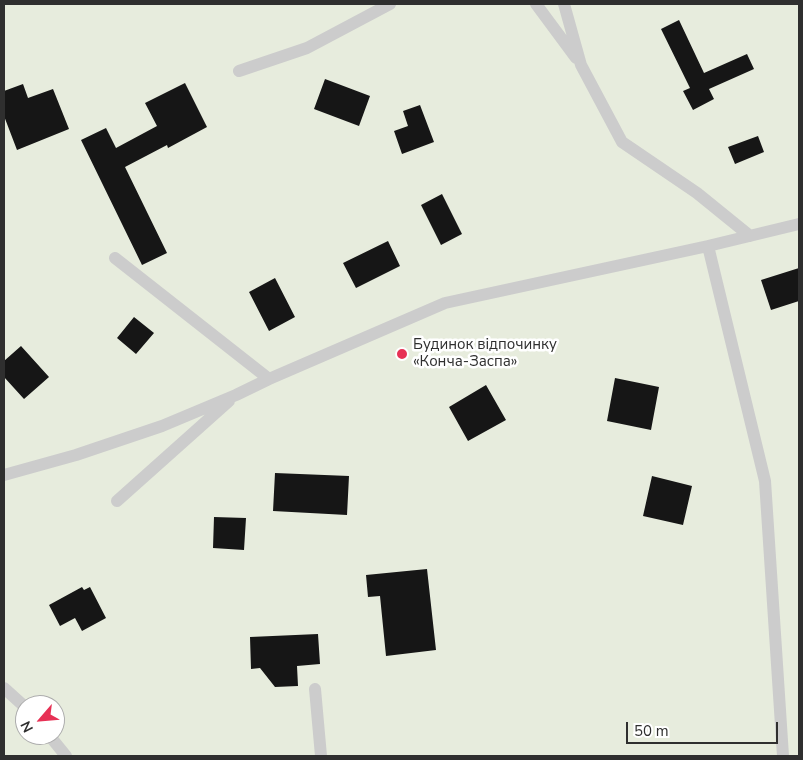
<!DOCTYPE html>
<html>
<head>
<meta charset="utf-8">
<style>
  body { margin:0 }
  #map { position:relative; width:803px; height:760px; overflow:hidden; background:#fff; font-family:"Nunito Sans",sans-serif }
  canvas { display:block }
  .frame { position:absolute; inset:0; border:5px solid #2f2f2f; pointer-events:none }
  .north { position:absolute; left:15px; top:695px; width:50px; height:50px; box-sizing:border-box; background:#fff; border:1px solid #acacac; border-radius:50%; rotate:243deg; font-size:14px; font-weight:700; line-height:20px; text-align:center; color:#2f2f2f }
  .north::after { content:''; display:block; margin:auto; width:18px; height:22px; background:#e73155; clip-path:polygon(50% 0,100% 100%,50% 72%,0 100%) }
  .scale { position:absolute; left:626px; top:722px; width:152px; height:22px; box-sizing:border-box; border:2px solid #2f2f2f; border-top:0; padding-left:6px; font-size:15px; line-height:18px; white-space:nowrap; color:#2f2f2f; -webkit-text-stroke:4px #fff; paint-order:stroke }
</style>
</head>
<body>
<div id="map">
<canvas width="803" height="760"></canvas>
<div class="frame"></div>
<div class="north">N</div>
<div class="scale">50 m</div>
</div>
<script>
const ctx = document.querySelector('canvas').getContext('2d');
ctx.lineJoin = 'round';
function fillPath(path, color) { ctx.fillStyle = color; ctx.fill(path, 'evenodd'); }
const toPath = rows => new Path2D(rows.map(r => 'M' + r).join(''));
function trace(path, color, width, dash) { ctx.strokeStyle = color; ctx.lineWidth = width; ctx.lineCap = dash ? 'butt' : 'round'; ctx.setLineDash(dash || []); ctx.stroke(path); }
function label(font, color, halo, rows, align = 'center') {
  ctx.font = font + ' "Nunito Sans",sans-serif'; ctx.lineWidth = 5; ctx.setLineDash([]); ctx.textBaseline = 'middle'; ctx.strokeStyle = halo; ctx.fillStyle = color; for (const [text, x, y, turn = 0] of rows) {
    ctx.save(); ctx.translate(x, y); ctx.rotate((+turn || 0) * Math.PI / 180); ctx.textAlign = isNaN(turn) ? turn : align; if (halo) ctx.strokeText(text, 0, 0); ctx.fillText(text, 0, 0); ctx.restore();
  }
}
fillPath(toPath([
  [4,4,799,4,799,756,4,756],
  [25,705,55,705,55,735,25,735]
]), '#e7ecdd');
fillPath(toPath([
  [679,20,704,73,747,54,754,69,709,89,714,99,693,110,683,91,690,88,661,29],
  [325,79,370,96,359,126,314,109],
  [185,83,207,127,168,148,167,145,125,167,167,253,142,265,81,140,106,128,116,148,157,126,145,103],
  [23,84,28,98,53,89,69,129,17,150,4,116,4,91],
  [420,105,434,142,402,154,394,131,408,126,403,111],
  [758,136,764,152,735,164,728,147],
  [442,194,462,234,441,245,421,205],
  [388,241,400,266,356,288,343,263],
  [799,268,799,301,771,310,761,280],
  [275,278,295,317,269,331,249,292],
  [134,317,154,333,136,354,117,338],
  [21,346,49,377,24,399,4,377,4,361],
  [615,378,659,387,651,430,607,421],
  [486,385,506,420,468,441,449,407],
  [275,473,349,476,347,515,273,511],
  [652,476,692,486,683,525,643,516],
  [214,517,246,518,244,550,213,548],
  [427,569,436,650,386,656,380,596,368,597,366,575],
  [82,587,84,590,90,587,106,618,82,631,75,618,60,626,49,605],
  [318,634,320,664,297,666,298,686,275,687,260,668,251,669,250,637]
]), '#161616');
trace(toPath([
  [536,4,576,58],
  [564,4,581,65,622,142,697,193,750,236],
  [239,71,307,48,390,4],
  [708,246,799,224],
  [115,258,269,379],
  [4,475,76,455,162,426,236,395,269,379,445,303,708,246,765,481,783,756],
  [117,501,229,401],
  [4,688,25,707],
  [315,689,321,756],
  [49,735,66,756]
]), '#ccc', 12);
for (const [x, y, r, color] of [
  [402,354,6,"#e73155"]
]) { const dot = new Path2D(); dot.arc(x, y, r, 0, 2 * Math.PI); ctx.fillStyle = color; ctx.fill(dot); trace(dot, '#fff', 2); }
label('15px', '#2f2f2f', '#fff', [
  ["Будинок відпочинку",413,345],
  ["«Конча-Заспа»",413,362]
], 'left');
</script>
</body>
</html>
